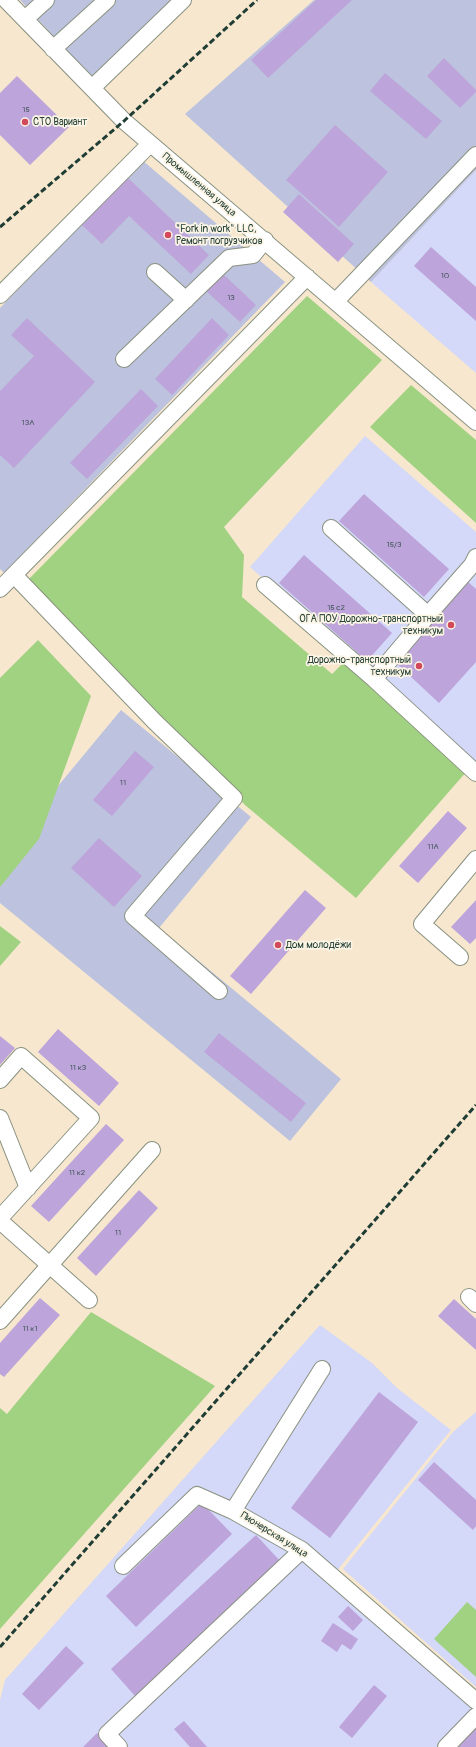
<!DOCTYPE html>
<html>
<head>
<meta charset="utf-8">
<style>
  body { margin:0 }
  canvas { display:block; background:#f6e7ce }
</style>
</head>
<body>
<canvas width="476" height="1747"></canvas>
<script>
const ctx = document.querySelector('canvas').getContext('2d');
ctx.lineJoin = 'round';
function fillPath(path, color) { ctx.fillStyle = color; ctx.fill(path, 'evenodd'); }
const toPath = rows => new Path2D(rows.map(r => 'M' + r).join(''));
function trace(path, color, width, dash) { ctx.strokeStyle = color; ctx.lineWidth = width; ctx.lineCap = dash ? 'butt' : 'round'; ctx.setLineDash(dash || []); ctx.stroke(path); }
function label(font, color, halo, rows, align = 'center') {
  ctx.font = font + ' Pangolin,sans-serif'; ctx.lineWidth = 3.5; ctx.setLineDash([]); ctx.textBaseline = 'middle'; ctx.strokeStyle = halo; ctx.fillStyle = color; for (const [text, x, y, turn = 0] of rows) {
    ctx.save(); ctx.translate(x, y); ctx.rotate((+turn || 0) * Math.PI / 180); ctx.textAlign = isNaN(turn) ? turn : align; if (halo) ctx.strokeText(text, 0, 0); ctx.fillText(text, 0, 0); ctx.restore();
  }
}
fillPath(toPath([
  [476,170,476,373,371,282],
  [365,436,476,532,476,765,250,567],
  [320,1325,372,1363,397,1388,451,1430,327,1583,476,1711,476,1747,0,1747,0,1700,5,1680],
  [476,1412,476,1687,343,1569,453,1432]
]), '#d4d8f9');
fillPath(toPath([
  [20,0,173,0,92,78],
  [314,0,476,0,476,170,371,282,185,114],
  [142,160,285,282,4,573,0,569,0,308],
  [121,710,251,817,159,928,341,1079,290,1141,0,903,0,856]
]), '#bdc3de');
fillPath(toPath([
  [307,296,382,360,224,527,244,555,242,597,332,674,346,660,467,771,356,898,245,805,27,581],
  [411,385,476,440,476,523,370,427],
  [38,640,91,696,39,839,0,887,0,678],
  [0,926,21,942,0,966],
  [91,1312,215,1386,0,1629,0,1408,7,1414],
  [467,1602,476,1610,476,1677,434,1639]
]), '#a1d281');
fillPath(toPath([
  [316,0,352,0,268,78,251,60],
  [444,58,476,90,476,92,460,108,427,76],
  [385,73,442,121,426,139,370,91],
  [17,76,69,127,30,165,0,135,0,93],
  [335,125,388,172,339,227,286,180],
  [127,177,209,255,191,274,129,216,102,244,82,225],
  [299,194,354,244,338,262,283,212],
  [431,247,476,287,476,321,414,266],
  [222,273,256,305,240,322,206,291],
  [27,318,95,382,14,468,0,455,0,391,34,356,11,335],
  [212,318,229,335,172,395,155,379],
  [141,389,158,406,87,479,70,463],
  [364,494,449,569,424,597,339,521],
  [304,555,392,633,367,661,279,583],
  [467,581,476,589,476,662,439,703,394,661],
  [135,751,154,767,112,816,93,800],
  [448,811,467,828,418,883,399,866],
  [99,838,142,876,114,907,71,868],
  [305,890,326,908,251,994,230,976],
  [476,900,476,938,470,944,451,927],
  [58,1029,119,1083,99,1106,38,1052],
  [219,1033,306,1103,291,1122,204,1052],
  [0,1036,15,1048,0,1065],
  [106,1124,124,1140,49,1222,31,1206],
  [139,1190,158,1208,96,1276,77,1258],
  [40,1298,60,1315,4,1377,0,1374,0,1343],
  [454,1299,476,1319,476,1350,438,1316],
  [379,1392,418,1422,330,1538,291,1508],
  [434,1462,476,1500,476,1526,473,1530,418,1480],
  [202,1503,232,1534,136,1627,106,1596],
  [256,1535,281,1562,136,1697,111,1669],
  [348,1606,363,1620,353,1631,338,1617],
  [333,1623,358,1639,351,1650,342,1644,337,1652,321,1641],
  [66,1646,84,1663,39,1710,22,1694],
  [374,1685,387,1696,352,1738,339,1727],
  [184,1721,207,1747,190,1747,174,1729],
  [476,1728,476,1747,459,1747,458,1746],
  [97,1733,111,1747,83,1747]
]), '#bda4db');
const minor = toPath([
  [6,0,124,121,476,422],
  [25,19,46,0],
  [53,49,107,0],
  [92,88,183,0],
  [155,272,186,300],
  [0,295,150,144],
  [336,301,476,155],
  [124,359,229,258,253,255,265,240],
  [331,528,428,615,472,565,476,557],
  [14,575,155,722,234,798,133,916,219,991],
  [265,585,374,679,476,773],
  [0,589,307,277],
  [374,679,428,615],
  [460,957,422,924,476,859],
  [0,1080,21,1056,91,1118,0,1218],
  [0,1118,28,1188],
  [0,1221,89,1300],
  [469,1297,476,1304],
  [0,1321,152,1150],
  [233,1511,322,1369],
  [123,1566,197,1495,233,1511,302,1550,476,1701],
  [119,1747,107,1734,302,1550],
  [446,1747,476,1716]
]);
trace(minor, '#8a9281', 18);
trace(minor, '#fff', 16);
trace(toPath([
  [0,227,124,121,257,0],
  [0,1647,476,1105]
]), '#1f3d34', 3, [6, 3]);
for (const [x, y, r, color] of [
  [25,122,4,"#d1495b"],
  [168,235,4,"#d1495b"],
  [451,625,4,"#d1495b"],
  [419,666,4,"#d1495b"],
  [278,945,4,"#d1495b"]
]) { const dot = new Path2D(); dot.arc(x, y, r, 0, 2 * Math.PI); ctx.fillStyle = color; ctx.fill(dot); trace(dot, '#fcf5e5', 1.5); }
label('8px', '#46575e', null, [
  ["15",26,110],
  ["10",445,276],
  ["13",231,298],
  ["13А",28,423],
  ["15/3",394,545],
  ["15 с2",336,608],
  ["11",123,783],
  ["11А",433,847],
  ["11 к3",78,1068],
  ["11 к2",77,1173],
  ["11",118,1233],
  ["11 к1",30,1329]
]);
label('10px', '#1f3d34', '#fcf5e5', [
  ["СТО Вариант",33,122],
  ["\"Fork in work\" LLC,",176,229],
  ["Ремонт погрузчиков",176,241],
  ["ОГА ПОУ Дорожно-транспортный",443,619,"right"],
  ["техникум",443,631,"right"],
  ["Дорожно-транспортный",411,660,"right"],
  ["техникум",411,672,"right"],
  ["Дом молодёжи",286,945]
], 'left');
label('10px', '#1f3d34', '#fcf5e5', [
  ["Промышленная улица",199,185,40],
  ["Пионерская улица",274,1535,32]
]);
</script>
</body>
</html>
